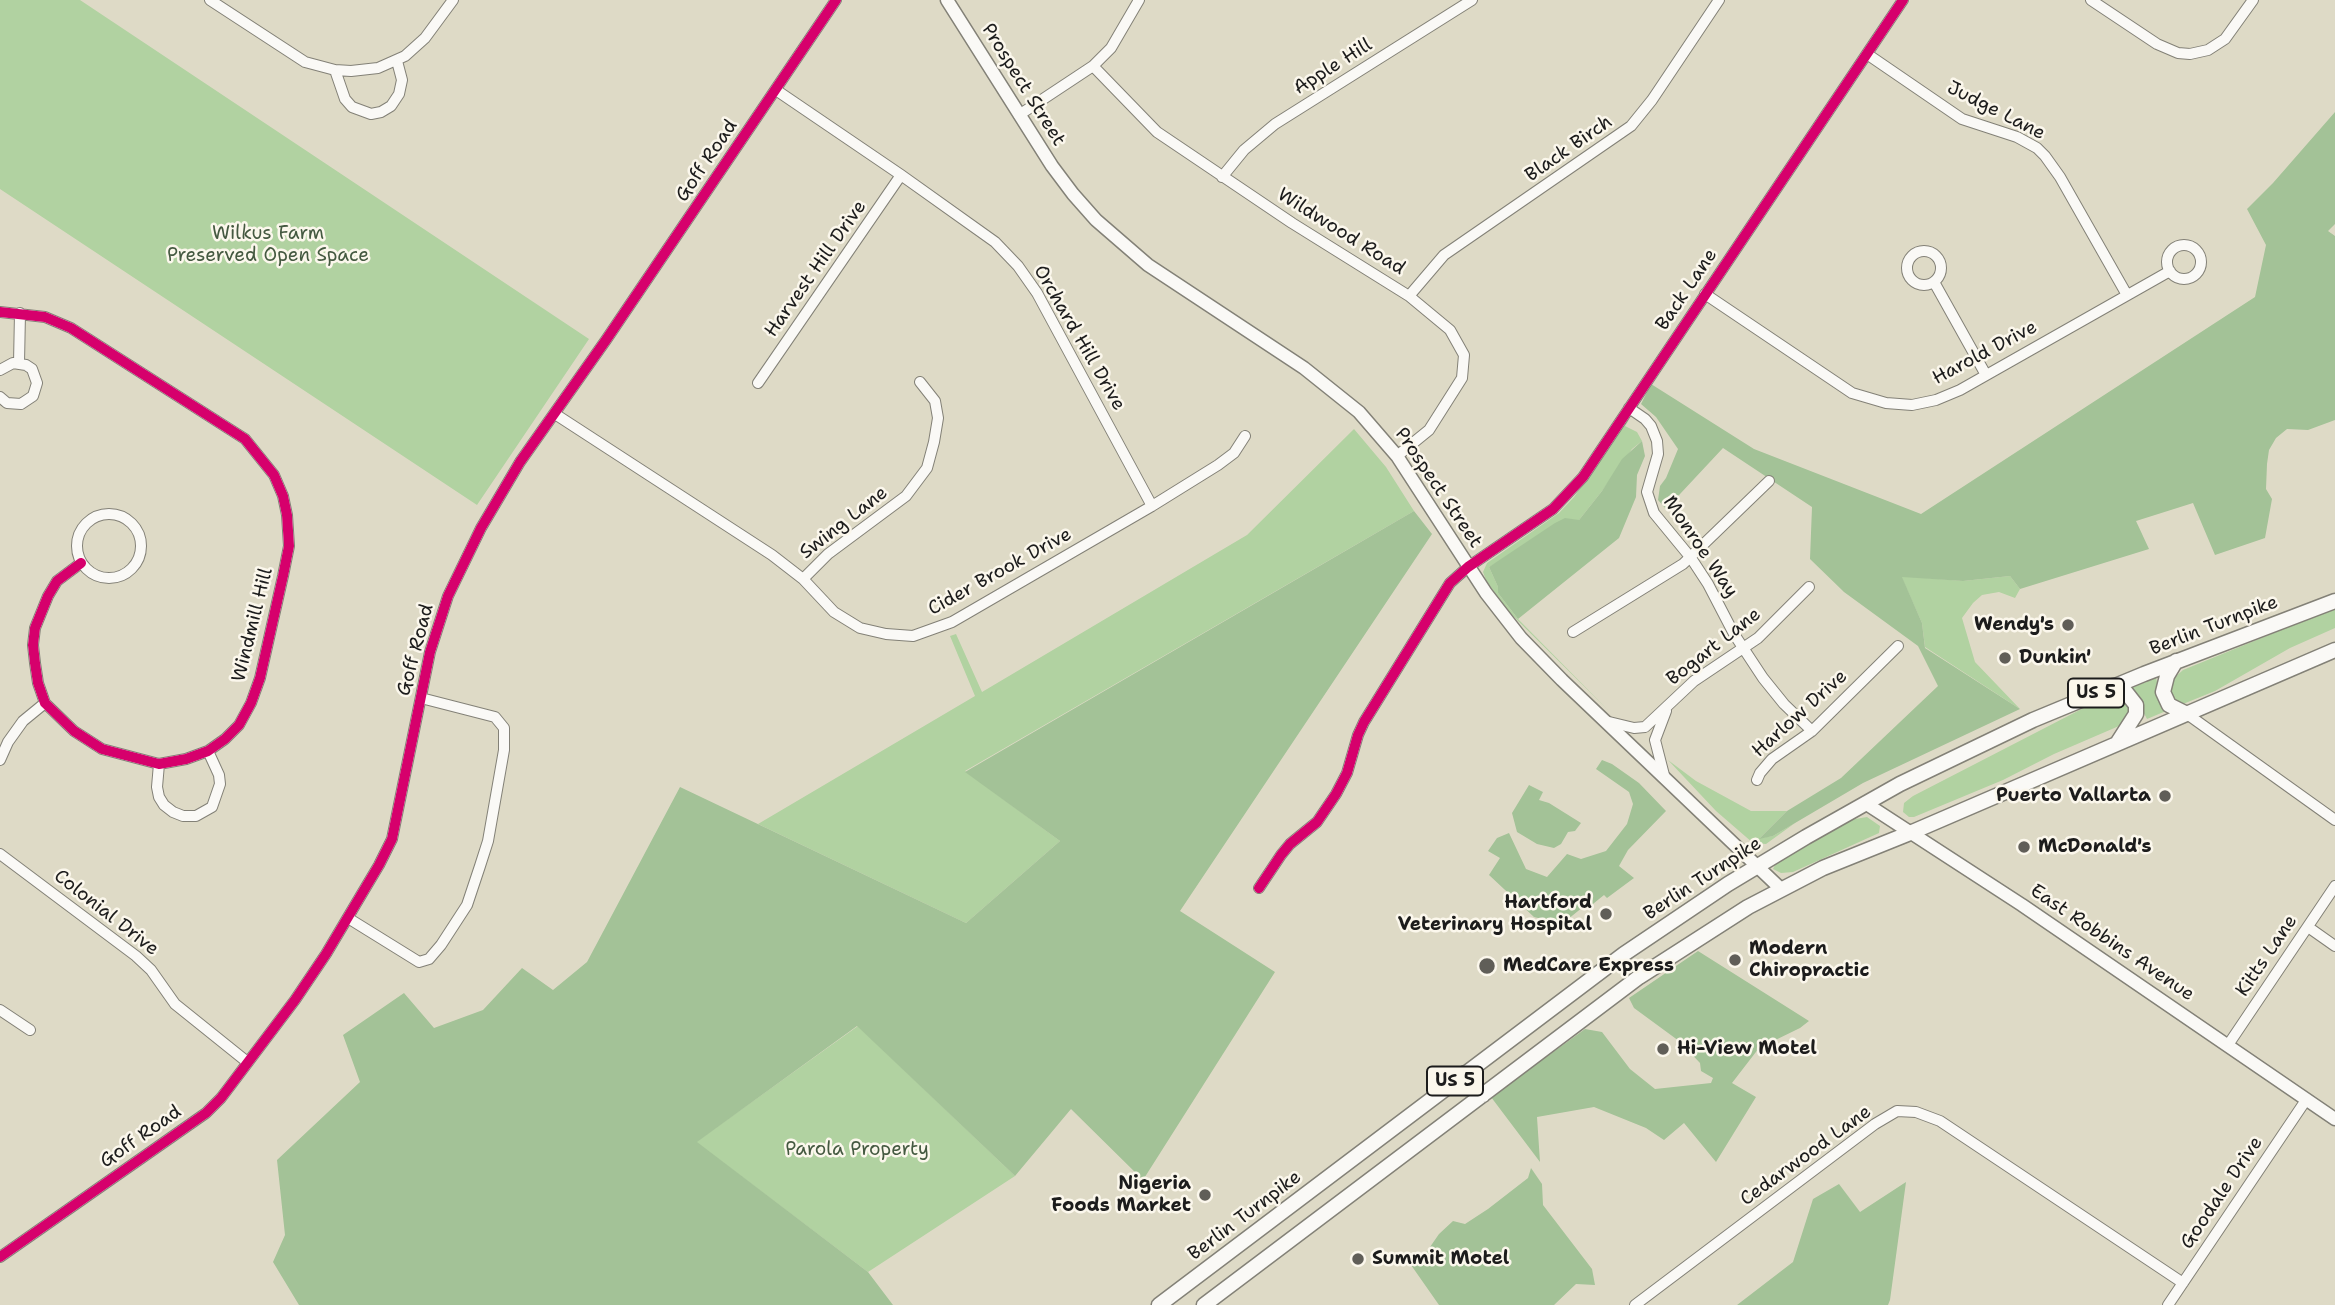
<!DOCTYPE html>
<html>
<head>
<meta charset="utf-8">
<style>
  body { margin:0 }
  canvas { display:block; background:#dedac6 }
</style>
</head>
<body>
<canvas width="2335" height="1305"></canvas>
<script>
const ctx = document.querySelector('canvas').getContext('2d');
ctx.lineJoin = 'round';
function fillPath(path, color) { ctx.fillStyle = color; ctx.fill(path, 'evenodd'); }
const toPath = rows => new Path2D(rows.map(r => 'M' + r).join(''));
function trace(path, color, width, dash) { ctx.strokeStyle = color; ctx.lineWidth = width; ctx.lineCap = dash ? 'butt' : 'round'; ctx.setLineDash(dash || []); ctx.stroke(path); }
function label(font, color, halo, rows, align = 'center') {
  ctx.font = font + ' "Shantell Sans",sans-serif'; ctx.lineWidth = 5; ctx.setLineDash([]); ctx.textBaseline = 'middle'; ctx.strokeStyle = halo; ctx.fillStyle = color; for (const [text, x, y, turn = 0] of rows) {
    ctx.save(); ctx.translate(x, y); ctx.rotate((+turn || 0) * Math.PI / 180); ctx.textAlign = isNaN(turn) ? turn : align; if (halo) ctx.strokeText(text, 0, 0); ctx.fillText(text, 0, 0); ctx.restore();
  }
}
fillPath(toPath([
  [0,0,80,0,589,339,477,505,0,189],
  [1629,420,1625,426,1637,432,1642,441,1632,449,1602,491,1579,520,1489,567,1498,587,1498,593,1518,619,1609,711,1506,609,1486,580,1483,572,1487,563,1559,513,1574,497,1625,423],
  [1354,429,1386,467,1414,511,965,771,1060,841,966,923,758,824,975,696,950,636,956,634,982,692,1247,535],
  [1901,576,1963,581,2010,576,2020,589,2015,598,1999,592,1982,595,1973,603,1962,618,1975,662,2020,709,1925,647,1922,623],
  [2335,608,2335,628,2290,648,2215,691,2183,704,2176,702,2170,694,2173,679,2183,670],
  [2156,678,2166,711,2147,719,2131,688],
  [2113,696,2124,699,2130,708,2130,714,2119,726,2054,754,2003,780,1914,817,1909,817,1903,812,1904,803,1913,796,2101,699],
  [1668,760,1696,781,1751,811,1787,811,1760,838,1773,836,1795,823,1766,844,1753,843,1716,811],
  [1867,817,1880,826,1879,833,1793,872,1781,873,1773,869,1776,863,1847,822,1855,819],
  [858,1026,1015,1176,868,1272,696,1142]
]), '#b1d2a1');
fillPath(toPath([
  [2335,112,2335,224,2328,231,2335,236,2335,420,2308,430,2287,429,2276,438,2269,450,2267,464,2266,489,2272,499,2265,538,2215,555,2193,503,2136,521,2149,549,2020,589,2010,576,1963,581,1902,577,1922,623,1925,648,2020,709,1863,783,1773,836,1759,839,1787,811,1841,778,1938,686,1918,646,1844,592,1810,559,1812,507,1723,448,1666,509,1658,500,1660,486,1666,478,1678,449,1656,417,1641,404,1651,384,1754,449,1921,514,2255,297,2266,245,2247,209,2273,183],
  [1642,441,1645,456,1637,475,1636,497,1619,538,1518,619,1498,593,1498,587,1489,567,1555,523,1565,518,1579,520,1602,491,1622,459],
  [1414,511,1432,534,1180,911,1275,972,1143,1180,1071,1109,1015,1176,857,1026,697,1142,868,1272,893,1305,299,1305,273,1262,285,1235,277,1160,360,1082,343,1035,404,993,434,1028,483,1010,522,968,553,990,587,962,680,787,966,923,1060,841,965,772],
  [1602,760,1612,764,1639,783,1666,811,1628,850,1619,866,1634,878,1607,898,1604,895,1588,908,1583,907,1562,924,1534,917,1489,875,1500,858,1488,851,1497,838,1509,833,1526,869,1547,877,1567,854,1581,859,1606,851,1627,824,1633,804,1629,792,1596,769],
  [1529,785,1543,792,1539,800,1549,803,1581,823,1575,831,1568,832,1561,844,1554,848,1537,844,1517,832,1512,813],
  [1698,951,1809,1021,1800,1028,1759,1048,1732,1083,1756,1097,1716,1162,1684,1123,1664,1140,1646,1128,1594,1107,1537,1117,1540,1162,1491,1097,1585,1029,1602,1032,1630,1069,1655,1089,1711,1083,1713,1078,1701,1071,1700,1063,1679,1041,1634,1008,1629,998],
  [1531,1168,1542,1184,1543,1205,1592,1269,1595,1285,1576,1284,1554,1305,1439,1305,1411,1265,1421,1260,1439,1234,1453,1221,1465,1224,1488,1209,1528,1178],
  [1906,1182,1890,1300,1888,1305,1737,1305,1793,1262,1813,1199,1839,1184,1860,1212]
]), '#a3c297');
const minor = toPath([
  [210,0,305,62,335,70,351,71,378,68,405,56,425,38,453,0],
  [2091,0,2157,44,2178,53,2190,54,2208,50,2225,39,2253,0],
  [1867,54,1962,119,2017,137,2037,148,2045,156,2060,177,2127,295],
  [1093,66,1157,132,1292,223,1409,296,1450,330,1464,355,1462,378,1429,430,1397,456],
  [335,70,345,99,352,107,371,114,381,112,391,106,399,94,402,80,397,61],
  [776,90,901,175,995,242,1018,266,1037,293,1152,506],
  [1019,115,1093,66,1111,48,1139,0],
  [1222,177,1244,150,1275,124,1472,0],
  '2167 262a17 17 0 1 1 34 0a17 17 0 1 1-34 0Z',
  '1907 268a17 17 0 1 1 34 0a17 17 0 1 1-34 0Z',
  [1934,282,1986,375],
  [1705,294,1852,393,1886,403,1912,405,1936,400,1960,390,2170,271],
  [1409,296,1444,255,1631,126,1652,100,1719,0],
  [0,312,45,317,71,328,245,439,274,475,283,496,287,515,289,546,283,576,260,678,251,703,239,725,225,739,208,751,186,759,159,764,102,749,74,731,45,703,38,683,35,663,33,645,35,628,48,596,57,581,81,563],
  [19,363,20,313],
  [0,370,13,363,26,365,32,369,37,383,33,396,21,404,7,403,0,397],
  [758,383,901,175],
  [1629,408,1645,419,1651,426,1657,441,1658,454,1647,492,1654,513,1691,558,1708,584,1734,634,1763,678,1784,704,1812,731],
  [555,414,772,555,803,579,834,612,860,628,886,634,913,636,952,622,1152,506,1218,465,1234,453,1245,436],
  '77 546a32 32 0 1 1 64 0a32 32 0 1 1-64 0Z',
  [803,579,828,554,906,496,927,468,934,442,938,418,935,401,920,382],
  [1573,632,1683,564,1769,481],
  [2187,714,2335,820],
  [1605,721,1634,728,1645,727,1694,681,1758,638,1809,587],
  [0,760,8,742,23,721,45,703],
  [159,764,157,787,159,797,164,805,173,812,183,816,196,816,212,807,220,784,219,775,208,751],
  [1665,779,1655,740,1666,711],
  [1757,780,1760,773,1772,759,1812,731,1898,646],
  [0,854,136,956,151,970,175,1004,246,1061],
  [1259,888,1281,855,1290,844,1317,822,1336,794,1347,773,1358,735,1364,722,1450,583,1468,567,1553,509,1583,477,1903,0],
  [348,918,419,962,429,959,441,945,467,905,480,866,488,841,504,750,504,728,495,717,421,698],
  [2308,927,2335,946],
  [0,1010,30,1030],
  [2228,1045,2335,886],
  [0,1257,206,1113,221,1098,295,1000,326,954,379,865,392,839,430,652,448,596,481,528,520,462,606,340,836,0],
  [1635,1305,1875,1124,1897,1111,1916,1112,1940,1121,2183,1283],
  [2168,1305,2306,1100]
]);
const major = toPath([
  [947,0,1052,166,1073,194,1096,220,1148,265,1304,368,1359,412,1397,456,1486,593,1521,638,1562,680,1781,889],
  [1865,803,2022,905,2335,1119]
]);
const highway = toPath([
  [2176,661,2167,676,2163,692,2169,705,2187,714],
  [2113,686,2125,691,2136,705,2136,714,2118,742],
  [1465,1073,1483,1095],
  [1159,1305,1624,954,1728,884,1806,837,1900,784,2033,720,2144,674,2335,601],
  [1204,1305,1639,977,1748,907,1823,868,1910,833,2335,650]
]);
trace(minor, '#838177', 12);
trace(major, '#838177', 15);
trace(highway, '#838177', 17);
trace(minor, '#faf9f6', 10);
trace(major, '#faf9f6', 12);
trace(highway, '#faf9f6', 14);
trace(toPath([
  [0,312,45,317,71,328,245,439,274,475,283,496,287,515,289,546,283,576,260,678,251,703,239,725,225,739,208,751,186,759,159,764,102,749,74,731,45,703,38,683,35,663,33,645,35,628,48,596,57,581,81,563],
  [1259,888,1281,855,1290,844,1317,822,1336,794,1347,773,1358,735,1364,722,1450,583,1468,567,1553,509,1583,477,1903,0],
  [0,1257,206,1113,221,1098,295,1000,326,954,379,865,392,839,430,652,448,596,481,528,520,462,606,340,836,0]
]), '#d6006c', 10);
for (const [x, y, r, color] of [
  [2068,625,7,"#605e58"],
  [2005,658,7,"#605e58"],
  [2165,796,7,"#605e58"],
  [2024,847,7,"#605e58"],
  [1606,914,7,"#605e58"],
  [1735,960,7,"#605e58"],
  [1487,966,9,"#605e58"],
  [1663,1049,7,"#605e58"],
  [1205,1195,7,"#605e58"],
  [1358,1259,7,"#605e58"]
]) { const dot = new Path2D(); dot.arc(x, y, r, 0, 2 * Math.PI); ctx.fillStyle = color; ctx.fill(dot); trace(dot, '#fbf7ec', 2.5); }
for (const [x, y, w] of [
  [2096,693,56],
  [1455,1081,56]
]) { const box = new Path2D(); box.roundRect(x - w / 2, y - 14.5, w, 29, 5); ctx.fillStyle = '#fbf7ec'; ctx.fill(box); trace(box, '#1c1c1c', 2); }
label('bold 18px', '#1c1c1c', null, [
  ["US 5",2096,693],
  ["US 5",1455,1081]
]);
label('19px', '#1c1c1c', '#fbf7ec', [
  ["Apple Hill",1333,67,-32],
  ["Prospect Street",1023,85,58],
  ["Judge Lane",1996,111,27],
  ["Black Birch",1569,149,-35],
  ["Goff Road",707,161,-56],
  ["Wildwood Road",1341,232,32],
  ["Harvest Hill Drive",816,269,-55],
  ["Back Lane",1687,290,-56],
  ["Orchard Hill Drive",1079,338,60],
  ["Harold Drive",1985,353,-28],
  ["Prospect Street",1438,488,56],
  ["Swing Lane",844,523,-38],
  ["Monroe Way",1700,547,56],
  ["Cider Brook Drive",1000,572,-29],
  ["Windmill Hill",253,625,-76],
  ["Berlin Turnpike",2214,626,-21],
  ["Bogart Lane",1714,647,-38],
  ["Goff Road",416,650,-75],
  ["Harlow Drive",1800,714,-42],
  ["Berlin Turnpike",1703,879,-33],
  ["Colonial Drive",106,913,38],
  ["East Robbins Avenue",2112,943,34],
  ["Kitts Lane",2267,956,-56],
  ["Goff Road",141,1137,-35],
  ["Cedarwood Lane",1806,1156,-36],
  ["Goodale Drive",2222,1193,-56],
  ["Berlin Turnpike",1245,1216,-37]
]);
label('19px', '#445940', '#fbf7ec', [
  ["Wilkus Farm",268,234],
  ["Preserved Open Space",268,256],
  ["Parola Property",857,1150]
]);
label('bold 19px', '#1c1c1c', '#fbf7ec', [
  ["Wendy's",2054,625,"right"],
  ["Dunkin'",2019,658],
  ["Puerto Vallarta",2151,796,"right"],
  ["McDonald's",2038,847],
  ["Hartford",1592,903,"right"],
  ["Veterinary Hospital",1592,925,"right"],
  ["Modern",1749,949],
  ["Chiropractic",1749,971],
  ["MedCare Express",1503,966],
  ["Hi-View Motel",1677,1049],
  ["Nigeria",1191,1184,"right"],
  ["Foods Market",1191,1206,"right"],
  ["Summit Motel",1372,1259]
], 'left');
</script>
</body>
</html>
